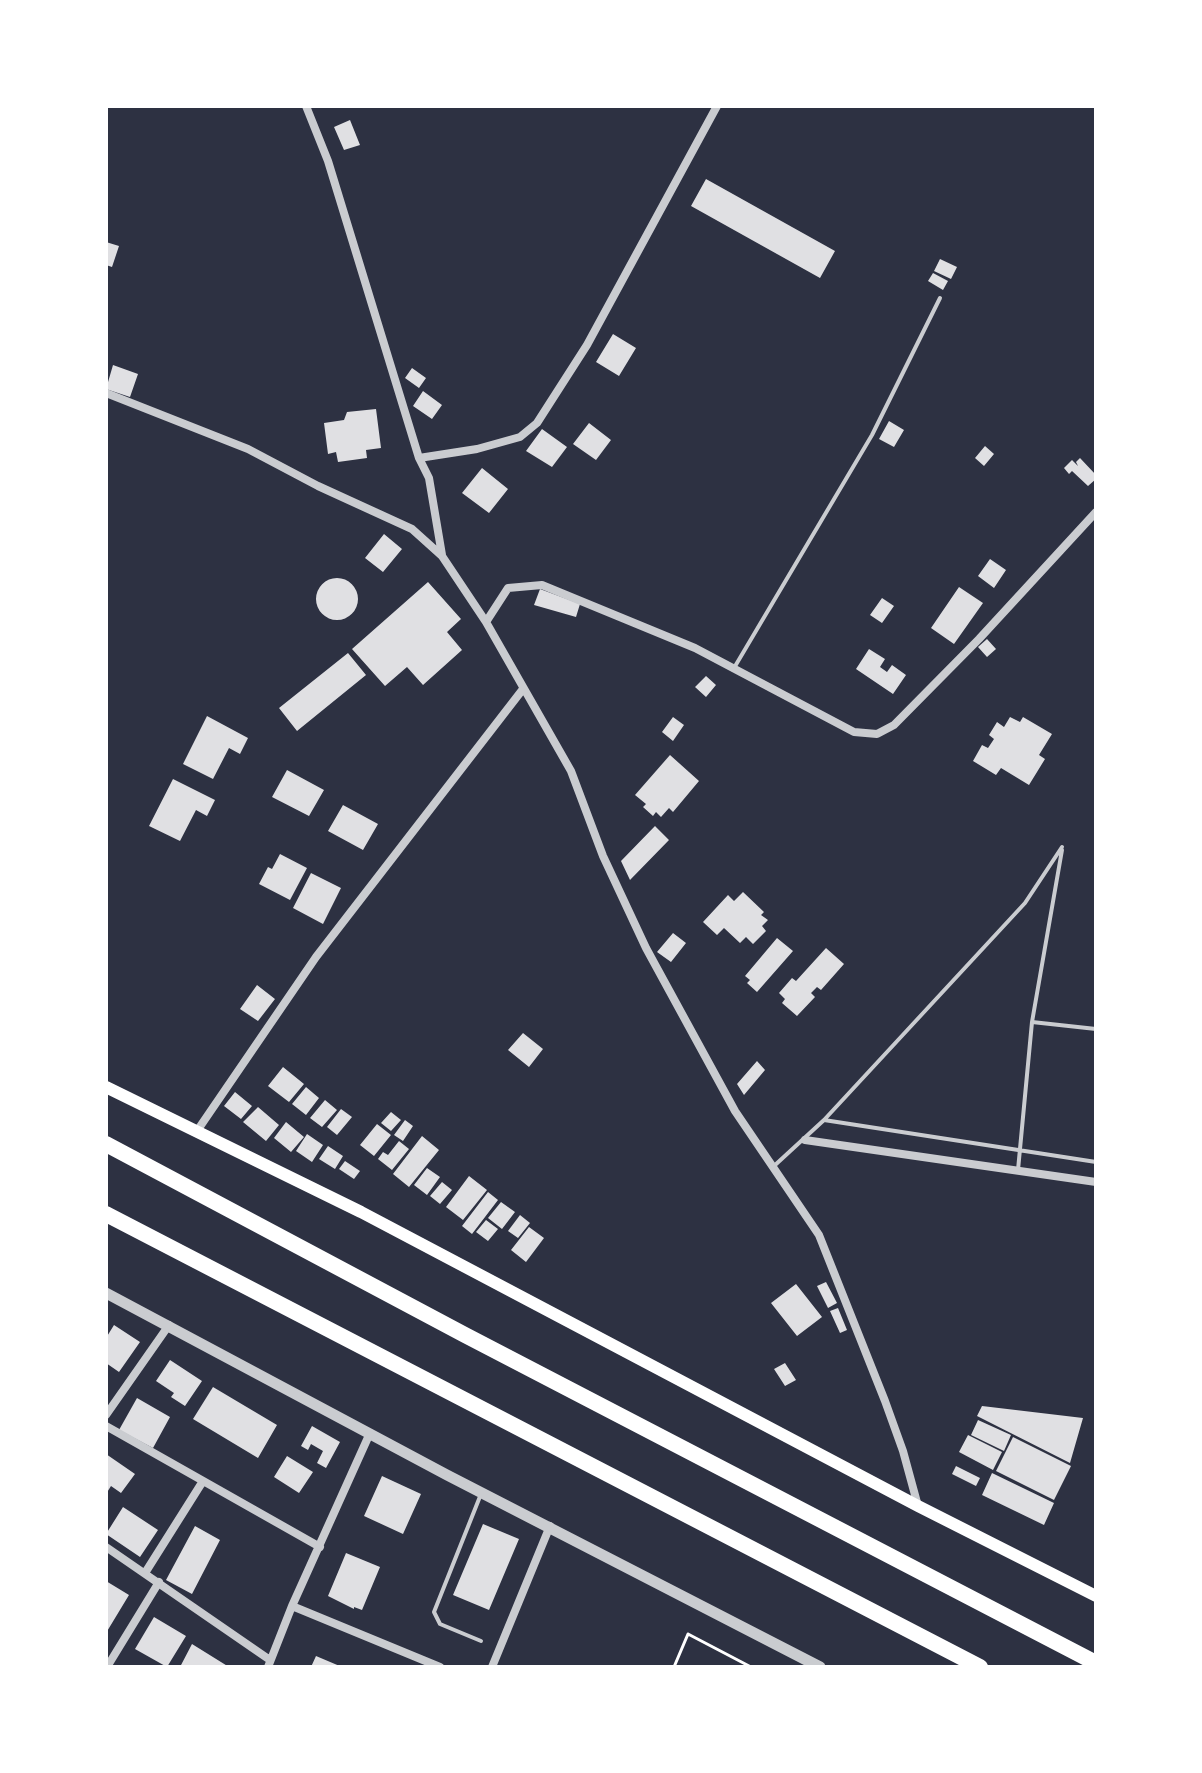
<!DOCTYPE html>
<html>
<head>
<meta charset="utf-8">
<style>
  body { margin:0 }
  #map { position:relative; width:1202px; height:1773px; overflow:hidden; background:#2d3142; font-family:Rubik,sans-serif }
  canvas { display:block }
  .frame { position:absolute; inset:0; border:108px solid #fff; pointer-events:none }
</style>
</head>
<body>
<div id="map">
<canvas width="1202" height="1773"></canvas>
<div class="frame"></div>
</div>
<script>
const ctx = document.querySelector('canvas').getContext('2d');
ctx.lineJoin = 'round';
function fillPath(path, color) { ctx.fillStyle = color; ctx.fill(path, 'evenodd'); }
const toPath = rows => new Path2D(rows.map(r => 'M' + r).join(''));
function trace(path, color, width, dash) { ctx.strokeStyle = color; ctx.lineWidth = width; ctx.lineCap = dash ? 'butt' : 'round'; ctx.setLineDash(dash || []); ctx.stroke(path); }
fillPath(toPath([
  [350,120,360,145,344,150,334,127],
  [706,179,835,251,820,278,691,206],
  [106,242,119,246,112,267,106,265],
  [940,259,957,267,951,279,934,271],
  [933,273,948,281,943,290,928,281],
  [613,334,636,348,619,376,596,362],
  [113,365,138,374,130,397,106,389],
  [412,368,426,378,419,388,405,378],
  [423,391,442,405,432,419,413,406],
  [376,409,381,448,366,450,367,458,338,462,336,452,328,454,324,423,344,420,347,412],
  [889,421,904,430,894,447,879,439],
  [589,423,611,440,596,460,573,444],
  [542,429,567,447,552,467,526,451],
  [985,446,994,454,984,466,975,458],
  [1080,458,1096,475,1096,479,1088,486,1072,471,1069,474,1064,468,1072,460,1078,466,1076,462],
  [482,468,508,489,489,513,462,493],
  [384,534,402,549,383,572,365,558],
  [990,559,1006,570,994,588,978,576],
  '316 599a21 21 0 1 1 42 0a21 21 0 1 1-42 0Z',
  [428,582,461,619,447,632,462,650,423,685,407,667,385,686,352,649],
  [959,587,983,603,954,644,931,628],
  [540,589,580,604,576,617,534,605],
  [882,598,894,606,882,623,870,615],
  [987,639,996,649,987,657,978,647],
  [869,649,885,659,880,667,887,672,892,665,906,675,893,694,856,669],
  [348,653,366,675,297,731,279,708],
  [706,676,716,685,706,697,695,687],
  [207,716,248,738,240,754,229,748,213,779,183,764],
  [673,717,684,725,673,741,662,732],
  [1010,717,1020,722,1023,717,1052,734,1039,755,1045,759,1029,785,1001,768,996,775,973,761,982,745,988,748,994,739,989,735,997,722,1004,727],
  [670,755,699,781,673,812,669,808,661,817,656,812,653,816,643,807,646,804,635,795],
  [287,770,324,790,309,816,272,797],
  [173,779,215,800,207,816,196,810,180,841,149,826],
  [343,805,378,824,363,850,328,831],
  [655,826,669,840,630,880,621,861],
  [280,854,307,868,290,900,259,884,268,867,272,869],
  [311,873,341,888,323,924,293,908],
  [743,892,764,912,761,915,768,920,762,926,766,931,753,944,746,937,740,943,724,928,717,935,703,922,728,895,734,901],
  [673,933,686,943,671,962,657,952],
  [777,938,793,951,757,992,747,983,750,980,745,976],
  [826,948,844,964,821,990,817,987,811,993,815,997,797,1016,782,1003,785,999,779,993,792,978,796,981],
  [257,985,275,999,258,1021,240,1009],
  [523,1033,543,1049,529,1067,508,1050],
  [757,1061,765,1070,744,1095,737,1084],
  [283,1067,304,1084,289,1102,268,1086],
  [306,1087,319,1098,306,1115,292,1104],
  [235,1092,252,1106,241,1119,224,1106],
  [325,1100,337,1110,322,1127,310,1118],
  [258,1107,279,1125,266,1141,243,1122],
  [341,1109,352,1117,337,1135,327,1127],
  [391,1112,401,1120,391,1131,381,1123],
  [405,1120,413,1126,403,1141,394,1135],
  [286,1122,304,1137,291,1152,274,1138],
  [377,1124,391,1135,374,1156,360,1145],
  [307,1134,323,1145,312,1162,296,1151],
  [422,1136,439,1150,409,1187,393,1174],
  [399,1141,409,1149,392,1170,378,1159,383,1152,388,1155],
  [328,1146,343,1156,335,1169,319,1159],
  [345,1161,360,1171,354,1179,339,1169],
  [427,1168,440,1177,427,1195,414,1185],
  [469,1176,487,1190,463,1220,446,1207],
  [442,1182,452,1190,440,1204,430,1196],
  [488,1192,498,1200,472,1234,462,1226],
  [501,1202,515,1212,502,1229,488,1218],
  [520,1215,530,1223,518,1238,508,1231],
  [486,1220,498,1229,488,1241,476,1232],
  [529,1227,544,1238,526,1262,511,1250],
  [826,1282,837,1303,828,1308,817,1286],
  [796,1284,822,1317,797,1336,771,1303],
  [838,1308,847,1330,840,1333,830,1311],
  [114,1325,140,1342,119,1372,106,1363,106,1338],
  [170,1360,202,1381,185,1406,171,1397,174,1393,156,1381],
  [785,1363,796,1380,785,1386,774,1369],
  [213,1387,277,1425,258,1458,193,1419],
  [137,1398,170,1417,153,1448,119,1430],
  [982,1406,1083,1418,1070,1463,977,1416],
  [978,1420,1011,1435,1004,1451,971,1435],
  [312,1426,340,1442,326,1468,317,1463,323,1451,311,1444,308,1450,301,1446],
  [968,1435,1002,1452,993,1470,959,1452],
  [1013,1437,1071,1466,1054,1500,996,1471],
  [106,1454,135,1474,121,1493,111,1486,106,1494],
  [287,1456,313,1472,299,1493,274,1477],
  [956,1466,980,1478,976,1486,952,1474],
  [992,1473,1054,1503,1044,1525,982,1495],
  [382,1476,421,1494,403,1534,364,1516],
  [123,1507,158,1530,140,1557,106,1534],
  [483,1524,519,1539,489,1610,453,1595],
  [195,1526,220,1540,192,1594,166,1580],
  [346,1553,380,1567,362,1610,354,1607,354,1609,328,1596],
  [106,1581,129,1595,106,1633],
  [154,1617,186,1636,167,1667,135,1649],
  [192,1644,229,1667,180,1667],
  [316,1656,342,1667,311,1667]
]), '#e0e0e3');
trace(toPath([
  [674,1667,688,1634,751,1667]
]), '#fff', 3);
trace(toPath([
  [734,668,872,435,940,298],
  [1032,1022,1096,1029],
  [824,1120,1096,1162],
  [774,1166,824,1120,1025,903,1062,847],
  [1018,1170,1032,1022,1062,850],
  [481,1494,434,1612,440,1624,481,1641]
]), '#caccd0', 4);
trace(toPath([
  [306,106,328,161,419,458,429,478,442,555],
  [106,393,248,449,318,486,412,529,442,556,486,622,571,771,603,856,646,948,735,1111,819,1235,885,1401,903,1451,918,1506],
  [419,458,477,449,520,437,537,423,587,345,717,106],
  [486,622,508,588,542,585,695,648,854,732,877,734,894,725,979,639,1096,512],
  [197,1131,316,957,523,689],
  [805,1140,1096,1182],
  [106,1415,169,1325],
  [106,1426,320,1547],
  [106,1547,270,1660],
  [145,1573,203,1481],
  [292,1606,440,1667],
  [107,1667,159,1582],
  [268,1667,292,1606,370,1433],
  [492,1667,550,1526]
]), '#caccd0', 8);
trace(toPath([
  [106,1293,447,1475,820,1667]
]), '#caccd0', 11);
trace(toPath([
  [106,1087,361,1212,918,1506,1096,1596]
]), '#fff', 12);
trace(toPath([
  [106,1144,465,1335,1096,1663],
  [106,1214,980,1667]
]), '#fff', 16);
</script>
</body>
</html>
